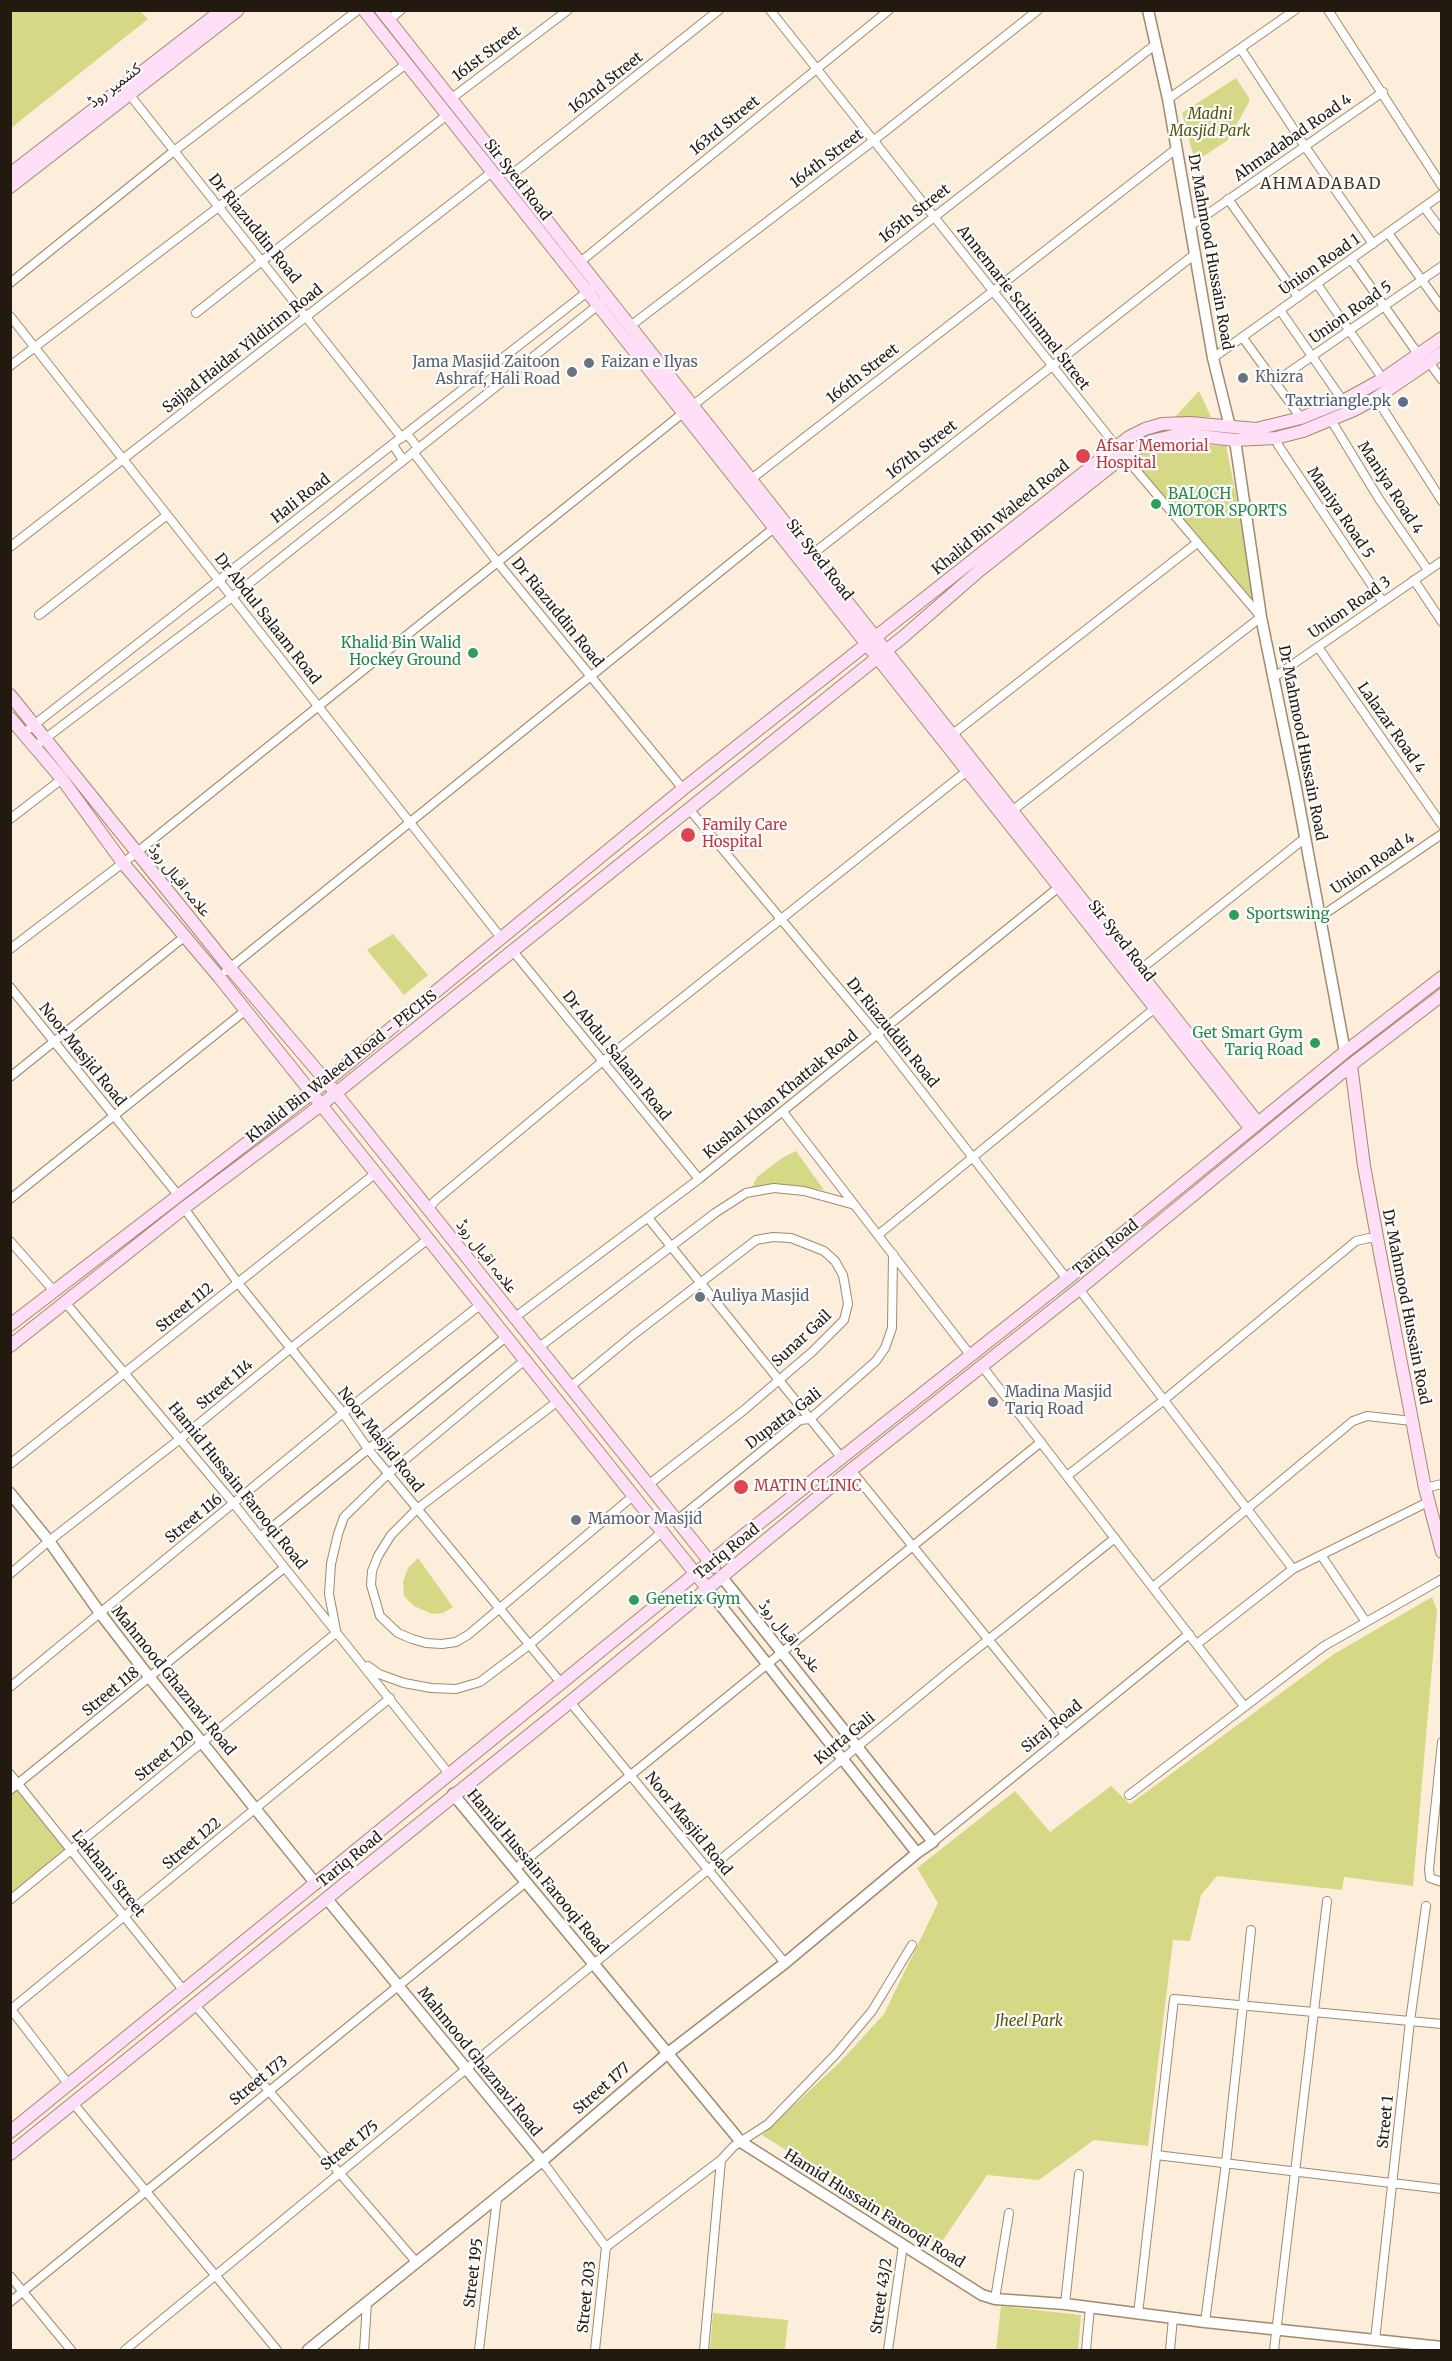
<!DOCTYPE html>
<html>
<head>
<meta charset="utf-8">
<style>
  body { margin:0 }
  #map { position:relative; width:1452px; height:2361px; overflow:hidden; background:#fdeddb; font-family:Merriweather,serif }
  canvas { display:block }
  .frame { position:absolute; inset:0; border:12px solid #231a0f; pointer-events:none }
</style>
</head>
<body>
<div id="map">
<canvas width="1452" height="2361"></canvas>
<div class="frame"></div>
</div>
<script>
const ctx = document.querySelector('canvas').getContext('2d');
ctx.lineJoin = 'round';
function fillPath(path, color) { ctx.fillStyle = color; ctx.fill(path, 'evenodd'); }
const toPath = rows => new Path2D(rows.map(r => 'M' + r).join(''));
function trace(path, color, width, dash) { ctx.strokeStyle = color; ctx.lineWidth = width; ctx.lineCap = dash ? 'butt' : 'round'; ctx.setLineDash(dash || []); ctx.stroke(path); }
function label(font, color, halo, rows, align = 'center') {
  ctx.font = font + ' Merriweather,"Noto Sans Arabic",serif'; ctx.lineWidth = 4.5; ctx.setLineDash([]); ctx.textBaseline = 'middle'; ctx.strokeStyle = halo; ctx.fillStyle = color; for (const [text, x, y, turn = 0] of rows) {
    ctx.save(); ctx.translate(x, y); ctx.rotate((+turn || 0) * Math.PI / 180); ctx.textAlign = isNaN(turn) ? turn : align; if (halo) ctx.strokeText(text, 0, 0); ctx.fillText(text, 0, 0); ctx.restore();
  }
}
fillPath(toPath([
  [11,10,140,11,148,19,11,128],
  [1236,78,1249,98,1249,102,1228,140,1195,162,1182,113],
  [1199,391,1211,417,1175,417],
  [1180,443,1226,446,1261,617,1127,462,1141,451],
  [393,934,428,975,404,995,367,950],
  [796,1151,824,1190,769,1184,751,1189,757,1177,782,1158],
  [418,1558,453,1607,443,1613,432,1614,414,1606,404,1596,403,1581,408,1568],
  [1432,1597,1437,1610,1413,1886,1344,1877,1342,1890,1217,1876,1201,1895,1190,1941,1173,1940,1148,2146,1094,2140,1039,2180,987,2175,939,2246,762,2135,840,2062,884,2014,938,1903,917,1868,1015,1791,1050,1832,1111,1786,1130,1804,1334,1654],
  [18,1784,71,1849,11,1900,11,1790],
  [1001,2306,1081,2315,1078,2350,996,2350],
  [713,2313,788,2320,785,2350,710,2350]
]), '#d5d985');
const minor = toPath([
  [770,10,1124,456,1261,617,1008,814],
  [1328,10,1442,186],
  [389,20,401,10],
  [1241,49,1304,145,1373,244],
  [129,94,402,438],
  [452,98,568,10],
  [1168,99,1295,10],
  [510,176,719,10],
  [1228,199,1298,297],
  [1424,207,1442,231],
  [1189,227,1383,92],
  [1388,233,1442,308],
  [1351,259,1418,354],
  [579,263,889,10],
  [10,283,174,151,358,10],
  [1317,284,1383,379],
  [1280,310,1343,401],
  [196,313,447,115],
  [10,316,502,939],
  [629,327,873,141,1038,10],
  [1243,338,1301,418],
  [1213,358,1442,194],
  [1429,362,1442,380],
  [10,366,406,64],
  [1275,382,1442,266],
  [1376,398,1442,501],
  [692,406,1156,44],
  [1331,420,1379,499,1428,570],
  [407,434,418,448],
  [1276,438,1278,445,1383,602],
  [393,445,403,460],
  [413,452,498,563,683,789],
  [750,480,1176,149],
  [10,547,492,172],
  [810,556,1195,254],
  [1414,580,1442,622],
  [39,615,167,515],
  [1318,647,1442,825],
  [1273,678,1442,561],
  [30,728,596,285],
  [949,737,1197,543],
  [34,747,232,597,602,302],
  [689,809,877,1034,1067,1279],
  [10,819,62,779],
  [1320,917,1442,834],
  [10,949,136,853,683,413],
  [512,950,699,1179],
  [226,971,774,528],
  [1136,973,1305,838],
  [10,987,178,1195],
  [10,1077,184,937],
  [783,1112,971,1356],
  [10,1199,246,1010],
  [184,1208,238,1283,343,1413,368,1449,561,1683],
  [428,1209,436,1200,603,1061,967,771],
  [649,1219,841,1457],
  [878,1235,1155,1008],
  [10,1241,54,1291],
  [1079,1289,1293,1569],
  [65,1302,234,1504,450,1775],
  [514,1318,699,1179,1059,887],
  [538,1348,715,1213,746,1193,774,1188,804,1191,855,1205],
  [982,1366,1244,1706],
  [570,1387,633,1335,756,1240,773,1237,791,1238,824,1251,835,1261,843,1275,845,1286,848,1304,844,1320,813,1351,744,1410,648,1485],
  [558,1401,417,1509,391,1535,378,1556,372,1571,371,1585,380,1616,398,1633,412,1639,426,1643,442,1644,456,1642,468,1635,633,1496],
  [10,1464,376,1173],
  [851,1470,1065,1734],
  [1067,1476,1164,1400,1356,1241,1369,1238,1377,1239],
  [1425,1488,1442,1484],
  [676,1521,800,1420,810,1419,876,1361,885,1348,892,1328,893,1254],
  [260,1537,506,1337],
  [1321,1555,1366,1622],
  [10,1574,49,1541,180,1439,291,1348,428,1239],
  [1153,1587,1353,1421,1367,1416,1412,1421],
  [336,1630,329,1594,331,1564,338,1534,344,1517,388,1474,525,1360],
  [1197,1644,1293,1569,1428,1502],
  [368,1666,379,1674,404,1683,431,1688,456,1689,480,1682,529,1645,662,1532],
  [10,1687,343,1413,480,1305],
  [570,1702,785,1963],
  [1442,1742,1429,1869,1430,1878,1442,1882],
  [10,1774,184,1991],
  [10,1790,284,1568],
  [1129,1795,1324,1646,1442,1579],
  [933,1842,1189,1634],
  [515,1869,1041,1442],
  [10,1900,336,1633],
  [195,2005,417,2263],
  [10,2008,69,2085],
  [10,2010,390,1698],
  [73,2103,277,2350],
  [1156,2155,1442,2189],
  [542,2161,606,2247],
  [606,2247,721,2160,734,2146,768,2124,836,2054,872,2011,912,1945],
  [10,2276,71,2350],
  [995,2299,1009,2213],
  [10,2302,526,1882],
  [1065,2304,1079,2174],
  [1138,2314,1174,1999,1442,2024],
  [1205,2322,1226,2163,1251,1930],
  [1375,2340,1410,2021,1426,1906],
  [125,2350,953,1668,1115,1538],
  [364,2350,367,2303],
  [479,2350,497,2198],
  [595,2350,606,2247],
  [704,2350,721,2160],
  [888,2350,903,2245],
  [1086,2350,1090,2307],
  [1170,2350,1173,2318],
  [1274,2350,1327,1901]
]);
const tertiary = toPath([
  [1148,10,1168,99,1213,358,1230,427],
  [1235,440,1261,617,1295,783,1345,1052],
  [10,1493,49,1541,100,1613,150,1678,316,1884],
  [707,1588,917,1853],
  [453,1794,741,2142,982,2295,995,2299,1065,2304,1205,2322,1442,2347],
  [327,1899,542,2161],
  [308,2350,542,2161,668,2053,785,1963,917,1853,933,1842,721,1576]
]);
const secondary = toPath([
  [364,10,1251,1129],
  [381,10,1258,1123],
  [10,174,222,10],
  [10,187,238,10],
  [10,695,230,968,326,1081,714,1567],
  [10,718,62,779,123,863,219,977,707,1588],
  [1351,1065,1364,1166,1379,1248,1425,1488,1442,1552],
  [10,1325,312,1093,683,789,1129,437,1145,429,1162,424,1190,423,1256,429,1301,418,1343,401,1383,379,1442,338],
  [10,1346,184,1208,321,1105,903,637,980,570,1124,456,1151,441,1181,434,1235,440,1276,438,1303,431,1354,410,1376,398,1442,353],
  [10,2132,695,1574,1067,1279,1345,1052,1442,977],
  [10,2154,570,1702,851,1470,1079,1289,1351,1065,1442,995]
]);
trace(minor, '#a18a6e', 10);
trace(tertiary, '#a18a6e', 13);
trace(secondary, '#a18a6e', 14);
trace(minor, '#fff', 8);
trace(tertiary, '#fff', 10);
trace(secondary, '#fedff7', 12);
for (const [x, y, r, color] of [
  [589,363,6,"#6b7280"],
  [572,372,6,"#6b7280"],
  [1243,378,6,"#6b7280"],
  [1403,402,6,"#5c6f8a"],
  [1083,456,8,"#e0444e"],
  [1156,504,6,"#2e9e5b"],
  [473,653,6,"#2e9e5b"],
  [688,835,8,"#e0444e"],
  [1234,915,6,"#2e9e5b"],
  [1315,1043,6,"#2e9e5b"],
  [700,1297,6,"#6b7280"],
  [993,1402,6,"#6b7280"],
  [741,1487,8,"#e0444e"],
  [576,1520,6,"#6b7280"],
  [634,1600,6,"#2e9e5b"]
]) { const dot = new Path2D(); dot.arc(x, y, r, 0, 2 * Math.PI); ctx.fillStyle = color; ctx.fill(dot); trace(dot, '#fdfdfd', 2); }
label('15px', '#231a0f', '#fdfdfd', [
  ["161st Street",487,54,-37],
  ["162nd Street",606,83,-38],
  ["کشمیر روڈ",115,86,-38],
  ["163rd Street",725,126,-39],
  ["Ahmadabad Road 4",1293,138,-35],
  ["164th Street",827,159,-37],
  ["Sir Syed Road",517,180,52],
  ["165th Street",915,214,-38],
  ["Dr Riazuddin Road",254,229,51],
  ["Dr Mahmood Hussain Road",1210,252,80],
  ["Union Road 1",1320,265,-35],
  ["Annemarie Schimmel Street",1023,308,52],
  ["Union Road 5",1351,313,-35],
  ["Sajjad Haidar Yildirim Road",243,349,-38],
  ["166th Street",863,374,-38],
  ["167th Street",922,450,-38],
  ["Maniya Road 4",1390,488,57],
  ["Hali Road",301,499,-38],
  ["Maniya Road 5",1340,513,56],
  ["Khalid Bin Waleed Road",1001,518,-39],
  ["Sir Syed Road",819,560,52],
  ["Union Road 3",1350,608,-35],
  ["Dr Riazuddin Road",557,613,51],
  ["Dr Abdul Salaam Road",267,619,52],
  ["Lalazar Road 4",1391,728,55],
  ["Dr Mahmood Hussain Road",1302,743,79],
  ["Union Road 4",1373,864,-34],
  ["علامہ اقبال روڈ",179,881,51],
  ["Sir Syed Road",1121,941,52],
  ["Dr Riazuddin Road",892,1033,51],
  ["Noor Masjid Road",82,1055,51],
  ["Dr Abdul Salaam Road",616,1056,51],
  ["Khalid Bin Waleed Road - PECHS",342,1067,-38],
  ["Kushal Khan Khattak Road",781,1095,-39],
  ["Tariq Road",1106,1248,-39],
  ["علامہ اقبال روڈ",486,1257,52],
  ["Dr Mahmood Hussain Road",1406,1307,79],
  ["Street 112",185,1308,-39],
  ["Sunar Gail",802,1339,-43],
  ["Street 114",225,1385,-40],
  ["Dupatta Gali",784,1419,-37],
  ["Noor Masjid Road",380,1440,52],
  ["Hamid Hussain Farooqi Road",237,1486,51],
  ["Street 116",194,1519,-39],
  ["Tariq Road",727,1552,-39],
  ["علامہ اقبال روڈ",789,1637,51],
  ["Mahmood Ghaznavi Road",173,1681,51],
  ["Street 118",111,1692,-39],
  ["Siraj Road",1052,1727,-39],
  ["Kurta Gali",845,1739,-39],
  ["Street 120",165,1756,-39],
  ["Noor Masjid Road",688,1824,51],
  ["Street 122",192,1844,-40],
  ["Tariq Road",350,1860,-39],
  ["Hamid Hussain Farooqi Road",537,1872,50],
  ["Lakhani Street",108,1874,51],
  ["Mahmood Ghaznavi Road",479,2062,51],
  ["Street 173",259,2081,-39],
  ["Street 177",602,2089,-41],
  ["Street 1",1386,2122,-84],
  ["Street 175",350,2146,-39],
  ["Hamid Hussain Farooqi Road",874,2209,32],
  ["Street 195",474,2273,-83],
  ["Street 43/2",882,2296,-82],
  ["Street 203",587,2297,-84]
]);
label('italic 15px', '#535508', '#fdfdfd', [
  ["Madni",1210,115],
  ["Masjid Park",1210,132],
  ["Jheel Park",1029,2022]
]);
label('15px', '#5b616d', '#fdfdfd', [
  ["Jama Masjid Zaitoon",560,363,"right"],
  ["Ashraf, Hali Road",560,380,"right"],
  ["Faizan e Ilyas",601,363],
  ["Khizra",1255,378],
  ["Auliya Masjid",712,1297],
  ["Madina Masjid",1005,1393],
  ["Tariq Road",1005,1410],
  ["Mamoor Masjid",588,1520]
], 'left');
label('15px', '#4e5e75', '#fdfdfd', [
  ["Taxtriangle.pk",1391,402]
], 'right');
label('15px', '#be3a42', '#fdfdfd', [
  ["Afsar Memorial",1096,447],
  ["Hospital",1096,464],
  ["Family Care",702,826],
  ["Hospital",702,843],
  ["MATIN CLINIC",754,1487]
], 'left');
label('15px', '#27864d', '#fdfdfd', [
  ["BALOCH",1168,495],
  ["MOTOR SPORTS",1168,512],
  ["Khalid Bin Walid",461,644,"right"],
  ["Hockey Ground",461,661,"right"],
  ["Sportswing",1246,915],
  ["Get Smart Gym",1303,1034,"right"],
  ["Tariq Road",1303,1051,"right"],
  ["Genetix Gym",646,1600]
], 'left');
ctx.letterSpacing = '1.5px';
label('16px', '#4c371e', '#fdfdfd', [
  ["AHMADABAD",1321,184]
]);
ctx.letterSpacing = '0px';
</script>
</body>
</html>
